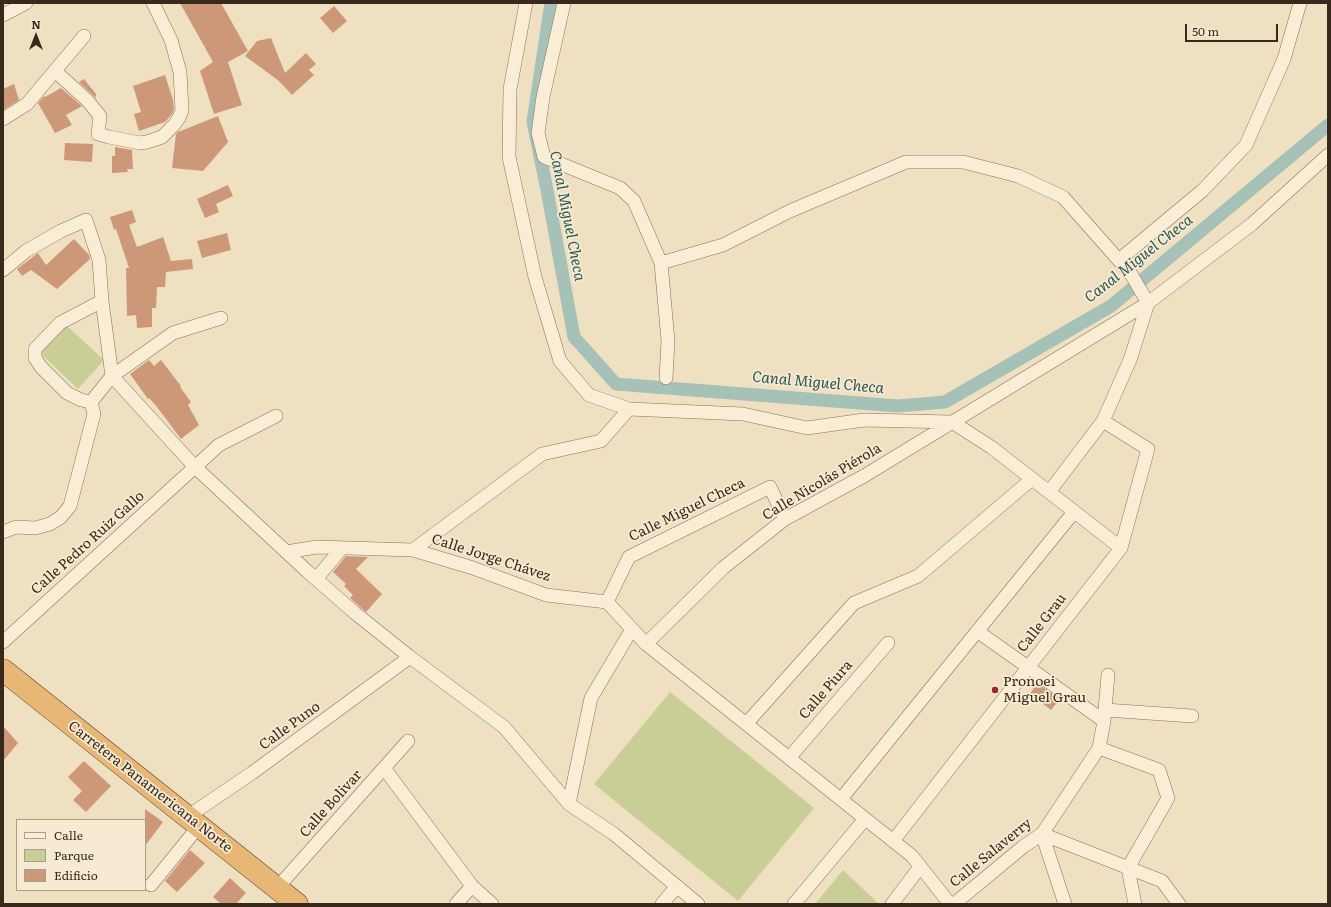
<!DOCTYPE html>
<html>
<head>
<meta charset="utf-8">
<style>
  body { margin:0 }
  #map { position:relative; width:1331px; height:907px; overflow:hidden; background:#efe0c2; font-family:Literata,serif }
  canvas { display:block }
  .frame { position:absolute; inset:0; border:4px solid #38291d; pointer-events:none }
  .legend { position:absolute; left:16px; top:819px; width:130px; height:72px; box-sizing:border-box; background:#f6ead2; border:1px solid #aa9d8a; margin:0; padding:5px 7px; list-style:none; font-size:12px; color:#38291d }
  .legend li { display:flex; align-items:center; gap:8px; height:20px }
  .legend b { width:20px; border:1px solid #aa9d8a }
  .north { position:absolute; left:16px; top:16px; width:40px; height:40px; -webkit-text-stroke:3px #f6ead2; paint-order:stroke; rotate:0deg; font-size:11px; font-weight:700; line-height:16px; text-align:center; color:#38291d }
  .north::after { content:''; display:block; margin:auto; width:14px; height:18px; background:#38291d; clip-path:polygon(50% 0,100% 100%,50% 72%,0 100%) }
  .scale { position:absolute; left:1185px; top:24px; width:93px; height:18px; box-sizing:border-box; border:2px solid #38291d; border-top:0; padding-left:5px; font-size:12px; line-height:14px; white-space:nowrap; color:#38291d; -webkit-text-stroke:3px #f6ead2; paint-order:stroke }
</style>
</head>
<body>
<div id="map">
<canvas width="1331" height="907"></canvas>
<div class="frame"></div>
<ul class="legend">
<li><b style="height:5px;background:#f9edd6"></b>Calle</li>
<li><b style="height:11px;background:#c9cd96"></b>Parque</li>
<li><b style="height:11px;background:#cd9878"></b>Edificio</li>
</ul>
<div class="north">N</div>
<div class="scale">50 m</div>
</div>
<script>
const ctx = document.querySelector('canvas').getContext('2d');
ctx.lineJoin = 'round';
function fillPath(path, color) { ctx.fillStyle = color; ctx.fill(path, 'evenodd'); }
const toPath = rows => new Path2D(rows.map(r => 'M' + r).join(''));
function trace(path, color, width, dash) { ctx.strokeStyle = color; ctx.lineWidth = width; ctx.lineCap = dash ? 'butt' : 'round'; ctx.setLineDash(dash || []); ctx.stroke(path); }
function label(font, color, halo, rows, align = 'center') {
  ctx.font = font + ' Literata,serif'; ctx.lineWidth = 3.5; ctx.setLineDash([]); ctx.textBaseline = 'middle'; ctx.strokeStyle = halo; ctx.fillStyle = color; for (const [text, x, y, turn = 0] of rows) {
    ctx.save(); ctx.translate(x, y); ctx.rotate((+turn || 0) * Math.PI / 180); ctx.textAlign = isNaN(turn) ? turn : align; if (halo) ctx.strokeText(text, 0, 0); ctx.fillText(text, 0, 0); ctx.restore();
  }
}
fillPath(toPath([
  [67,326,104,360,78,389,39,352],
  [670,692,814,808,738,901,594,784],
  [843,870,879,904,815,904]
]), '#c9cd96');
trace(toPath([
  [551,3,533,122,547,190,574,337,616,384,898,406,945,402,1111,306,1328,125]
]), '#a5c1b8', 13);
fillPath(toPath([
  [180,3,221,3,248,51,228,62,242,105,214,114,200,71,213,62],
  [334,6,347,21,333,33,320,18],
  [271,38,285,73,306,53,316,64,309,70,314,75,292,95,279,81,245,56,257,41],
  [165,75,173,100,174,109,172,114,165,122,139,131,134,114,141,112,133,86],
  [84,79,96,94,96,98,79,82],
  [14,84,19,100,3,110,3,89],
  [61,88,82,106,66,115,72,125,55,133,38,103,44,96,45,97],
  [218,116,228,142,203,171,172,168,176,134,178,132],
  [65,143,93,144,92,162,64,160],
  [115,147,132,150,133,169,127,169,128,172,112,173,112,156,115,156],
  [228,185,233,196,216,204,219,212,205,218,197,199],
  [132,210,136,222,129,225,137,247,163,237,171,261,192,259,193,269,166,272,165,287,157,287,156,308,152,308,152,327,137,328,136,315,127,316,126,268,129,268,116,229,114,230,110,217],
  [227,233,231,250,202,258,197,241],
  [74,239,89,255,90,259,57,289,31,270,22,276,17,269,38,253,46,265],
  [149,360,154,366,161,360,181,386,180,387,191,402,188,405,199,425,181,439,157,407,149,398,148,399,130,374],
  [346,556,368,557,356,569,382,594,366,612,350,598,353,595,344,586,346,584,333,572],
  [1037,683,1060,699,1051,710,1030,694],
  [3,726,18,743,3,761],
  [84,761,111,786,86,812,73,800,82,791,68,777],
  [145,809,163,822,145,846],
  [190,850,205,863,177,892,165,881],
  [230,878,246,893,236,904,221,904,213,897]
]), '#cd9878');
const minor = toPath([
  [526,3,510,89,509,157,535,277,560,361,589,395,629,409,743,414,807,428,864,420,952,422,991,447,1121,548],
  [564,3,543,97,538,133,544,157,620,188,634,201,661,263,668,341,666,378],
  [3,15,26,3],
  [55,71,87,100,100,116,98,134,109,137,140,143,147,142,162,137,174,125,179,118,182,110,180,72,171,40,153,3],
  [3,119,27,104,84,36],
  [1119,260,1203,190,1246,145,1284,59,1300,3],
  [661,263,723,245,790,211,906,162,963,162,1018,176,1063,197,1131,274,1148,303,1130,360,1103,421,1049,492],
  [3,270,26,251,61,231,86,220,99,260,102,301],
  [91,402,81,400,67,393,41,367,35,358,35,349,60,323,102,301,112,376,195,467,308,572,355,613,410,657,504,727,569,804,614,834,698,904],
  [3,532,16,527,35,528,50,524,61,517,70,506,94,414,91,402,112,376,173,333,221,318],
  [413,550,542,454,601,441,629,409],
  [286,552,317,547,413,550,473,568,546,595,607,602],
  [316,579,342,548],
  [632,629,646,644,912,856,950,904],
  [977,631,1104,721],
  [3,642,219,445,276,416],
  [646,644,723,568,785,519,864,476,1148,303,1252,224,1328,155],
  [1105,710,1192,716],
  [746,724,854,603,918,576,1032,479],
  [1099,748,1159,770,1168,798,1128,868,1135,904],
  [789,758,888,643],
  [384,768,472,886,492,904],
  [841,799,1074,512],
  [569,804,591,698,632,629,607,602,629,557,770,487,785,519],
  [187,817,252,773,410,657],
  [1042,834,1162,881,1179,904],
  [1042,834,1065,904],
  [893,841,1121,548,1148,449,1103,421],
  [151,885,199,826],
  [277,888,408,741],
  [456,904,472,886],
  [662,904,677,886],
  [794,904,865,819],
  [892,904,920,867],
  [954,904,1024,846,1042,834,1099,748,1104,721,1108,675]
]);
const trunk = toPath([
  [3,670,297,904]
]);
trace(minor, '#897159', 14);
trace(trunk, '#563f2d', 23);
trace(minor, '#f9edd6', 13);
trace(trunk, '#e8b776', 22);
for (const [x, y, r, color] of [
  [995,690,4,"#99282d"]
]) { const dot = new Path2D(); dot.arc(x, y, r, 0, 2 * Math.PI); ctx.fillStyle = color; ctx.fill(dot); trace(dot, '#f6ead2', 1.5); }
label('14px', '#38291d', '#f6ead2', [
  ["Calle Nicolás Piérola",822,482,-31],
  ["Calle Miguel Checa",687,510,-26],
  ["Calle Pedro Ruiz Gallo",88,543,-42],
  ["Calle Jorge Chávez",491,558,18],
  ["Calle Grau",1042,623,-52],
  ["Calle Piura",826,690,-49],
  ["Calle Puno",290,726,-36],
  ["Carretera Panamericana Norte",150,787,38],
  ["Calle Bolivar",331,804,-48],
  ["Calle Salaverry",991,853,-39]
]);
label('14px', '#38291d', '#f6ead2', [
  ["Pronoei",1003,682],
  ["Miguel Grau",1003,698]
], 'left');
label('italic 15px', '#2c5854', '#f6ead2', [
  ["Canal Miguel Checa",567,216,79],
  ["Canal Miguel Checa",1139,259,-38],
  ["Canal Miguel Checa",818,383,5]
]);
</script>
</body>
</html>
